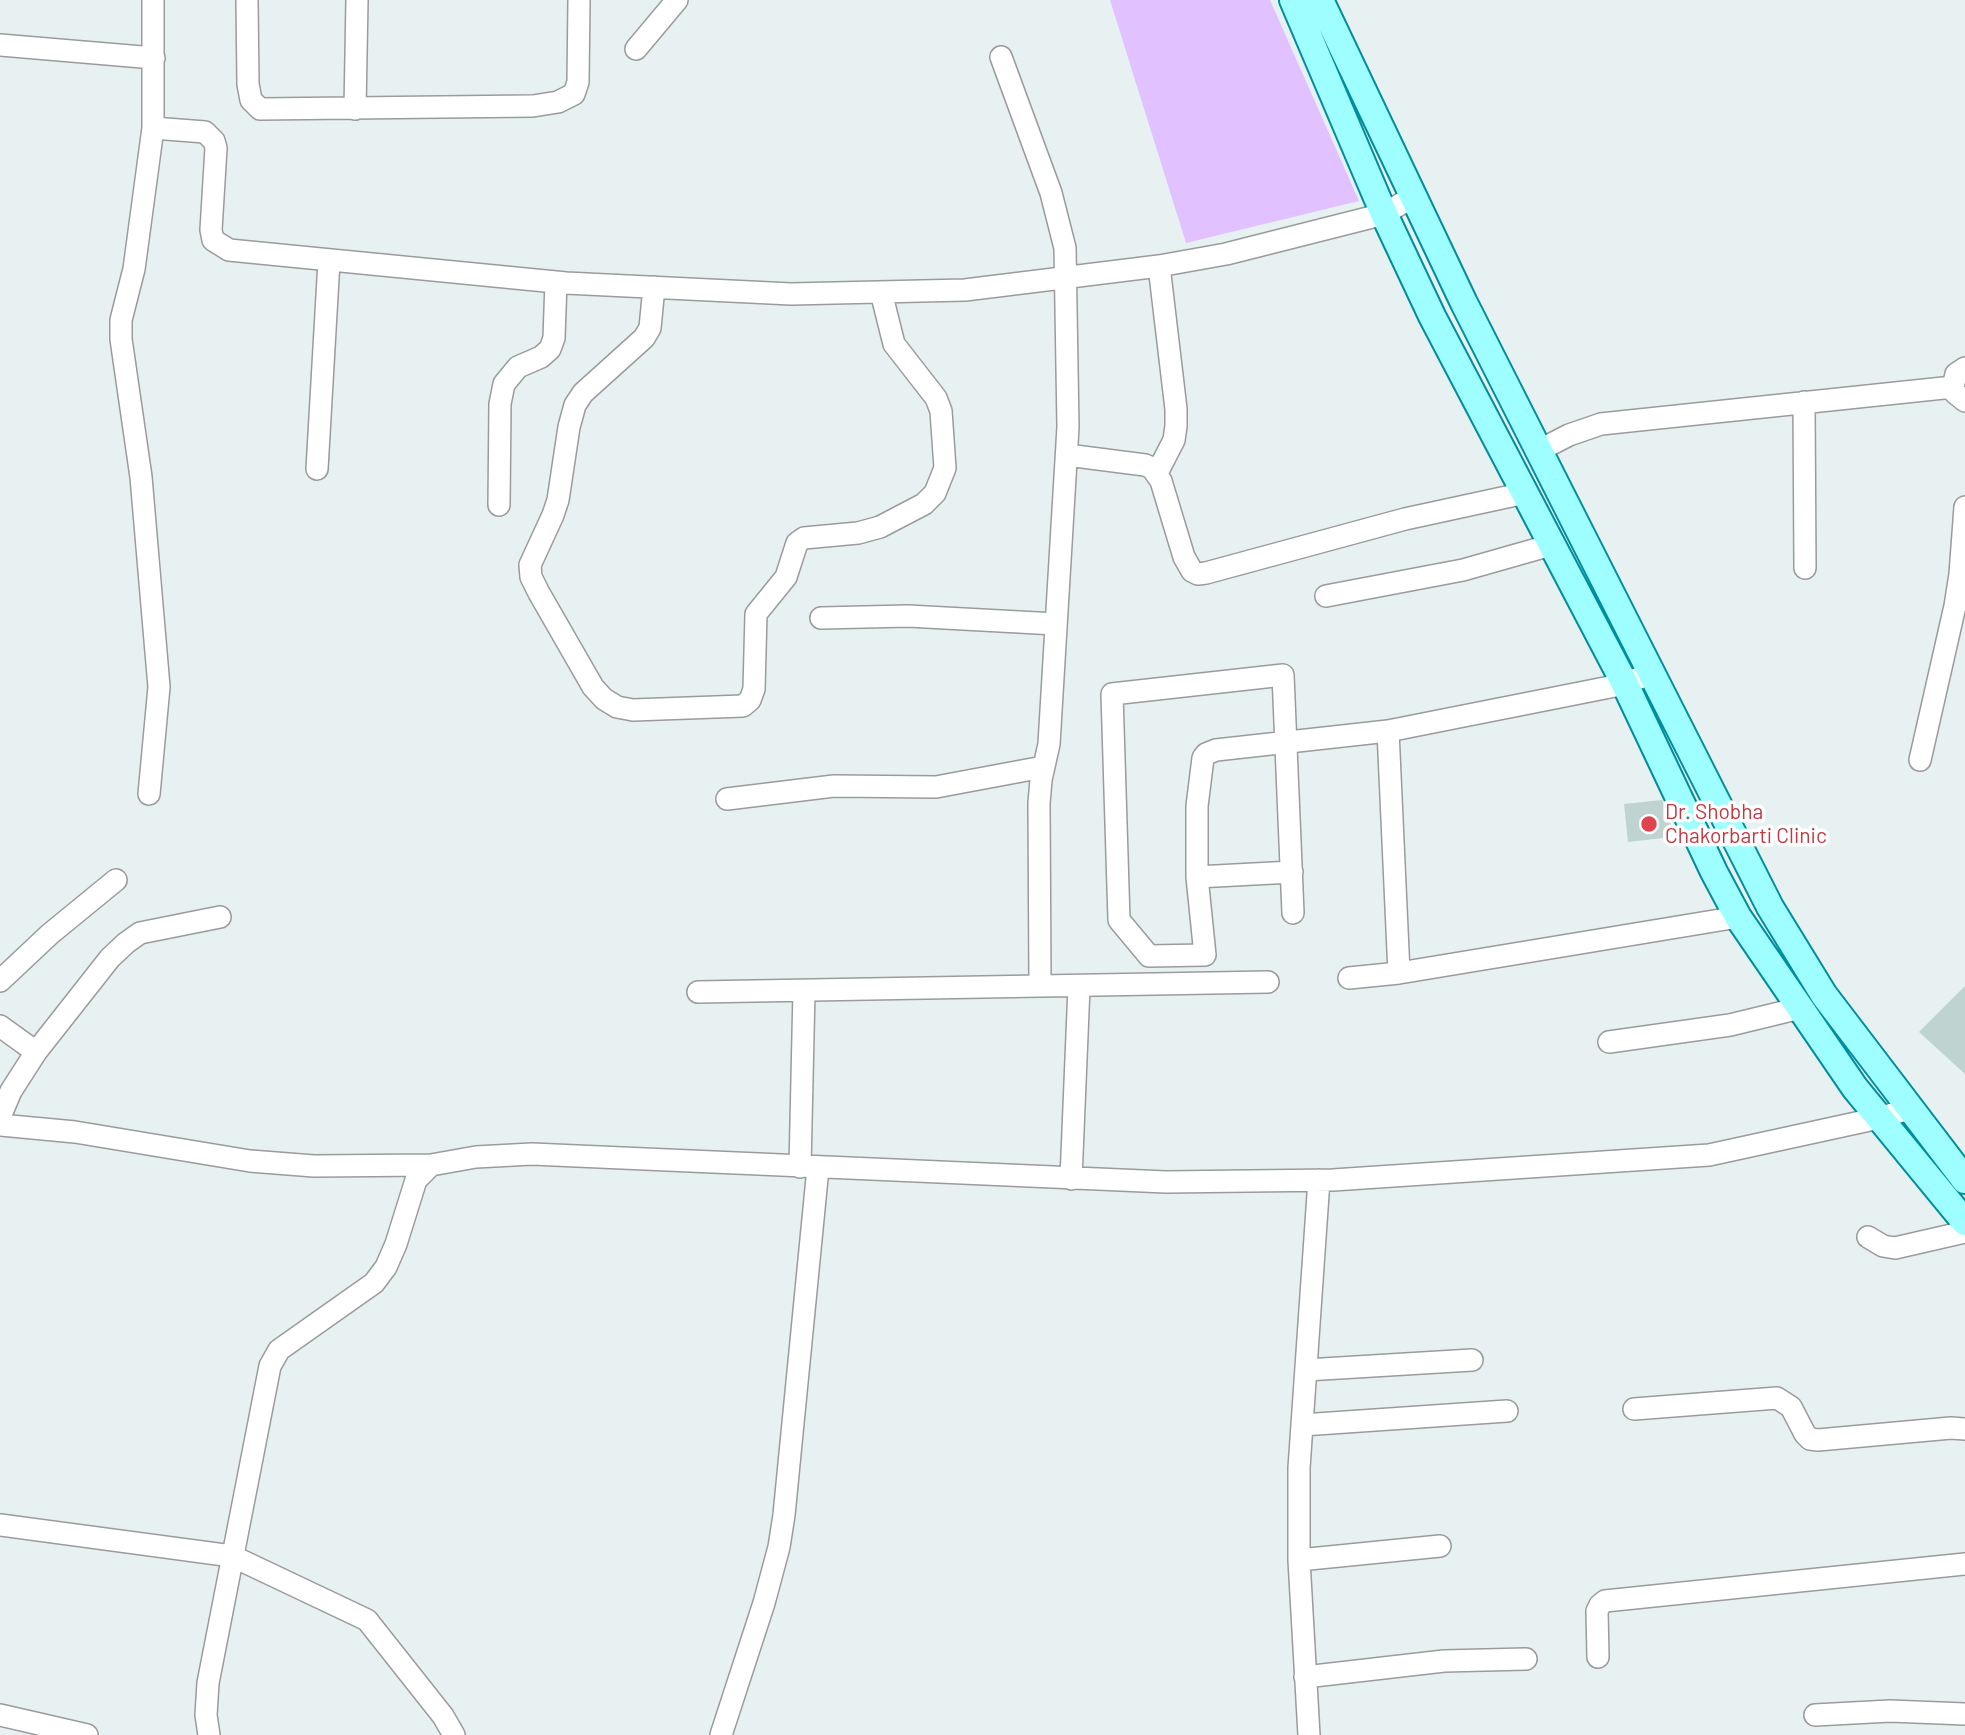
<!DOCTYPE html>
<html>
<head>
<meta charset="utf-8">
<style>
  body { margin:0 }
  canvas { display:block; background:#e7f1f2 }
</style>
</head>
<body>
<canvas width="1965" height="1735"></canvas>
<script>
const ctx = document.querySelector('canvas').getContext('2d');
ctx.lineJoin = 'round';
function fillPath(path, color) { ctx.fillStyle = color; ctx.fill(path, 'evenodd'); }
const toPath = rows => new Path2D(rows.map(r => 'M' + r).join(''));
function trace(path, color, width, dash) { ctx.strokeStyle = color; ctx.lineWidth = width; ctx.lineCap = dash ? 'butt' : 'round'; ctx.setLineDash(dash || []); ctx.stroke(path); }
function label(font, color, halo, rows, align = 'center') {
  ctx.font = font + ' Barlow,sans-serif'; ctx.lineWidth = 7; ctx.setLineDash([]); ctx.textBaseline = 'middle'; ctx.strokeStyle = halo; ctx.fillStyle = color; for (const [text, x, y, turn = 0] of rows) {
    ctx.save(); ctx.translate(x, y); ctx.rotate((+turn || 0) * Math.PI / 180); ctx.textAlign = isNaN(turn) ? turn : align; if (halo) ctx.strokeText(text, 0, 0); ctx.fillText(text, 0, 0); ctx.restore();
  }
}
fillPath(toPath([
  [1110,0,1270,0,1359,201,1186,243]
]), '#e1c1ff');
fillPath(toPath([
  [1662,800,1669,814,1672,837,1628,842,1624,804],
  [1965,986,1965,1074,1919,1032]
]), '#bfd3d0');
const minor = toPath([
  [247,0,248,84,251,100,260,109,533,106,558,102,574,94,578,82,579,0],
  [0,45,154,58],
  [636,49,677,0],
  [1001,57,1051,193,1065,248,1068,427,1049,744,1041,780,1039,803,1040,985],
  [355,109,357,0],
  [153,128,205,132,214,141,216,148,211,230,213,240,229,250,566,283,791,294,965,290,1159,266,1226,254,1384,214,1414,196],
  [654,287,650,328,644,338,583,393,575,405,569,427,558,500,553,515,530,565,531,577,539,593,593,687,604,699,617,707,633,710,743,706,750,700,754,689,756,614,786,577,797,543,804,538,858,533,880,527,924,504,935,493,945,468,941,411,936,398,894,344,881,292],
  [1965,368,1956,374,1953,387,1955,393,1965,401],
  [1804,402,1805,568],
  [1538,451,1569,435,1601,424,1953,387],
  [1067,455,1145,465,1152,468,1161,481,1184,557,1192,571,1198,574,1206,573,1405,519,1525,493],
  [317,469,329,261],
  [1157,473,1174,440,1176,426,1176,409,1159,266],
  [499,505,500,404,504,384,518,367,541,357,550,349,554,338,556,282],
  [1326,596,1463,570,1551,545],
  [821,618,908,616,1056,624],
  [1388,731,1399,973],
  [1920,760,1955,606,1960,574,1965,507],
  [149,794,159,687,141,477,121,339,121,320,134,269,153,128,153,0],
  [727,799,834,786,936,787,1043,767],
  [1292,872,1197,877,1197,806,1203,758,1206,754,1216,750,1388,731,1625,684,1651,673],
  [1197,877,1205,955,1149,956,1119,920,1112,694,1283,675,1293,913],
  [1349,978,1399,973,1738,917],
  [0,981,50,934,116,880],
  [698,992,1268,982],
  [0,1026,36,1052],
  [1609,1042,1730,1025,1800,1008],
  [0,1117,11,1091,36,1052,110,958,126,943,140,933,220,917],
  [0,1125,75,1132,250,1161,314,1166,431,1165],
  [800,1167,804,991],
  [1071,1179,1079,987],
  [1868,1237,1883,1246,1895,1248,1965,1232],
  [1306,1370,1472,1360],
  [1634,1409,1777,1398,1791,1407,1805,1434,1810,1439,1818,1440,1951,1428,1965,1429],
  [1302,1425,1507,1411],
  [0,1525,232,1556,367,1620,443,1716,454,1735],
  [1299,1560,1440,1546],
  [1598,1657,1597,1611,1600,1605,1605,1601,1965,1564],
  [1305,1677,1444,1661,1526,1659],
  [0,1715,87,1735],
  [1815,1715,1890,1711,1965,1714],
  [209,1735,206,1715,208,1683,270,1366,279,1350,374,1283,386,1267,396,1244,416,1180,431,1165,476,1157,532,1154,1166,1182,1333,1180,1709,1155,1879,1118,1909,1109],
  [721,1735,764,1603,779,1547,784,1515,818,1168],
  [1309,1735,1299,1560,1299,1468,1319,1180]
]);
const major = toPath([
  [1293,0,1384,214,1432,316,1625,684,1714,872,1738,917,1855,1088,1965,1222],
  [1320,0,1464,303,1770,907,1824,995,1965,1180]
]);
trace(minor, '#9b9b9b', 24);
trace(major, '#008d9e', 30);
trace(minor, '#fff', 21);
trace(major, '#9ffeff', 26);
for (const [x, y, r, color] of [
  [1649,824,9,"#e0444e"]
]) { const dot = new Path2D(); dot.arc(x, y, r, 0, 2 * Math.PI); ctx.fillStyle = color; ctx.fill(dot); trace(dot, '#fff', 2.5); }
label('21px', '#be3a42', '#fff', [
  ["Dr. Shobha",1665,812],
  ["Chakorbarti Clinic",1665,836]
], 'left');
</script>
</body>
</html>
